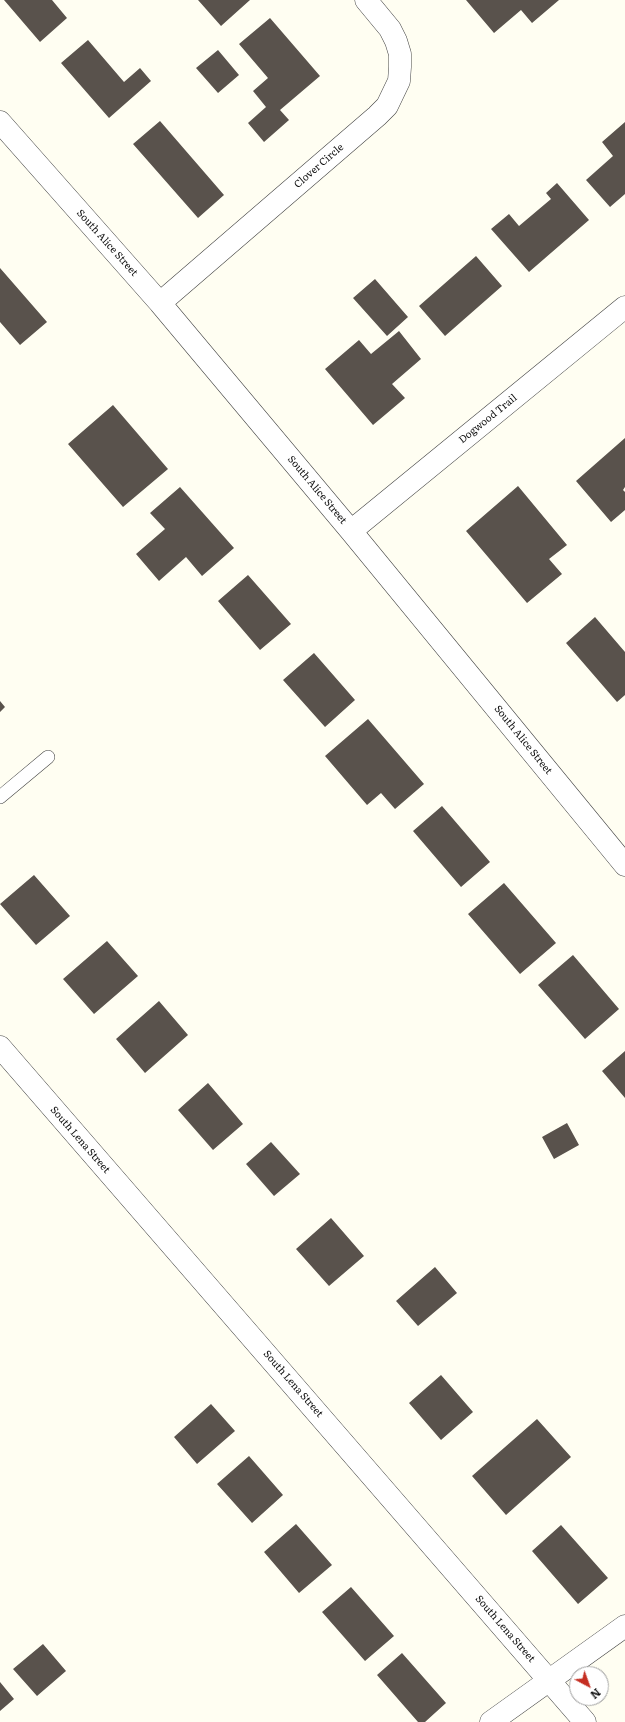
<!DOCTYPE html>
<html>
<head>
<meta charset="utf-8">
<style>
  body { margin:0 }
  #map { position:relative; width:625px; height:1722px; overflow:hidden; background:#fffef2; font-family:Literata,serif }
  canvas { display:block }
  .north { position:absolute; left:569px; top:1666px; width:40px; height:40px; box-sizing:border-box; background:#fff; border:1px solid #9f9f9f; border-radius:50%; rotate:139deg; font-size:11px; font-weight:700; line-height:16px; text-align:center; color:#101010 }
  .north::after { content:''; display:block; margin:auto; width:14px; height:18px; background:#c52e22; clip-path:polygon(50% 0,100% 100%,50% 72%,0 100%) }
</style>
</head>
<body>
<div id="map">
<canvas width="625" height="1722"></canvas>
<div class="north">N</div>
</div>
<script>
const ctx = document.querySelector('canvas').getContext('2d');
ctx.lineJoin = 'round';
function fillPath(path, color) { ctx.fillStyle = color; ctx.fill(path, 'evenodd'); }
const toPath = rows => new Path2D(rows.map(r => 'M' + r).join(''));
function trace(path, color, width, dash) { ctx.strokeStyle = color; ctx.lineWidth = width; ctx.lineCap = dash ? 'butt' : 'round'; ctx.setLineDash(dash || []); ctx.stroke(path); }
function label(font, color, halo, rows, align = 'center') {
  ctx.font = font + ' Literata,serif'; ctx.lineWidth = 4; ctx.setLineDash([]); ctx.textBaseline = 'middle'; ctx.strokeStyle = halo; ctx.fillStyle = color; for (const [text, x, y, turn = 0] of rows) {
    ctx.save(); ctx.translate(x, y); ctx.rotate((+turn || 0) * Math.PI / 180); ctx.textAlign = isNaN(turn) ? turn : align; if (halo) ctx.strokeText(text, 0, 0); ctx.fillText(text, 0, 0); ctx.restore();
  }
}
fillPath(toPath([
  [4,0,52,0,67,18,40,42],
  [198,0,250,0,221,26],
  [466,0,559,0,532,23,521,10,494,33],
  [270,18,320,76,280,110,289,120,264,142,248,123,266,107,253,91,268,78,239,44],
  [88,40,124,82,140,68,151,81,109,118,61,63],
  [218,50,239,75,218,93,196,68],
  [160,121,224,195,198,218,133,144],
  [625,122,625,194,610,207,586,180,613,156,602,142],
  [557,183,589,220,529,272,491,229,509,214,519,226,551,199,546,193],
  [476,256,502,286,445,336,419,306],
  [0,268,47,322,20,345,0,322],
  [375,279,408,317,387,336,353,298],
  [399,331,421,359,392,384,405,398,373,425,325,369,359,340,371,354],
  [113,405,168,469,123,507,68,444],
  [625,438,625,487,623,490,625,492,625,510,611,522,576,481],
  [518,486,567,545,549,559,562,574,527,603,466,531],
  [180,487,234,548,202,576,186,557,159,581,136,554,165,529,150,513],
  [248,575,291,624,260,650,218,601],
  [595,617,625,652,625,695,617,702,566,643],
  [314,653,355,700,325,727,283,680],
  [0,701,5,707,0,712],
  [368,719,424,784,395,809,381,793,367,805,325,756],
  [442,806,490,862,461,887,413,831],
  [34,875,70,916,36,945,0,904],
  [504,883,556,943,520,974,468,914],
  [107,941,138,976,94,1014,63,979],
  [573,955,619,1009,585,1039,538,985],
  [159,1001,188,1035,145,1073,116,1039],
  [625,1051,625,1098,602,1071],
  [208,1083,243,1124,213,1150,178,1110],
  [567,1123,579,1145,554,1159,542,1137],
  [271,1142,300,1174,274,1196,246,1164],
  [331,1218,364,1256,329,1286,296,1249],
  [435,1267,457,1293,418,1326,396,1301],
  [441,1375,473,1412,441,1440,409,1403],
  [211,1404,235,1431,197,1464,174,1437],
  [537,1419,571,1457,506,1515,472,1476],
  [249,1456,283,1495,252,1523,217,1484],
  [296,1524,332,1565,299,1593,264,1552],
  [561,1525,608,1578,578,1604,532,1551],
  [351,1587,394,1636,365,1661,322,1612],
  [43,1644,66,1671,37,1696,13,1669],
  [402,1653,446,1703,425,1722,418,1722,377,1675],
  [0,1682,14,1699,0,1711]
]), '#59524c');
const service = toPath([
  [0,797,48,757]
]);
const minor = toPath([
  [0,122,160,303,351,531,625,865],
  [160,303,377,116,387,106,399,81,400,67,400,54,396,41,390,29,366,0],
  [351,531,625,307],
  [0,1047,585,1722],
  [491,1722,625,1626]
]);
trace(service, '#434343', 14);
trace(minor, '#434343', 23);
trace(service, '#fff', 13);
trace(minor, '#fff', 22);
label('10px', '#101010', '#fff', [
  ["Clover Circle",319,166,-41],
  ["South Alice Street",107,243,48],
  ["Dogwood Trail",488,419,-39],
  ["South Alice Street",317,490,50],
  ["South Alice Street",523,740,51],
  ["South Lena Street",80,1140,49],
  ["South Lena Street",293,1384,49],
  ["South Lena Street",505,1629,49]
]);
</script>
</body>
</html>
